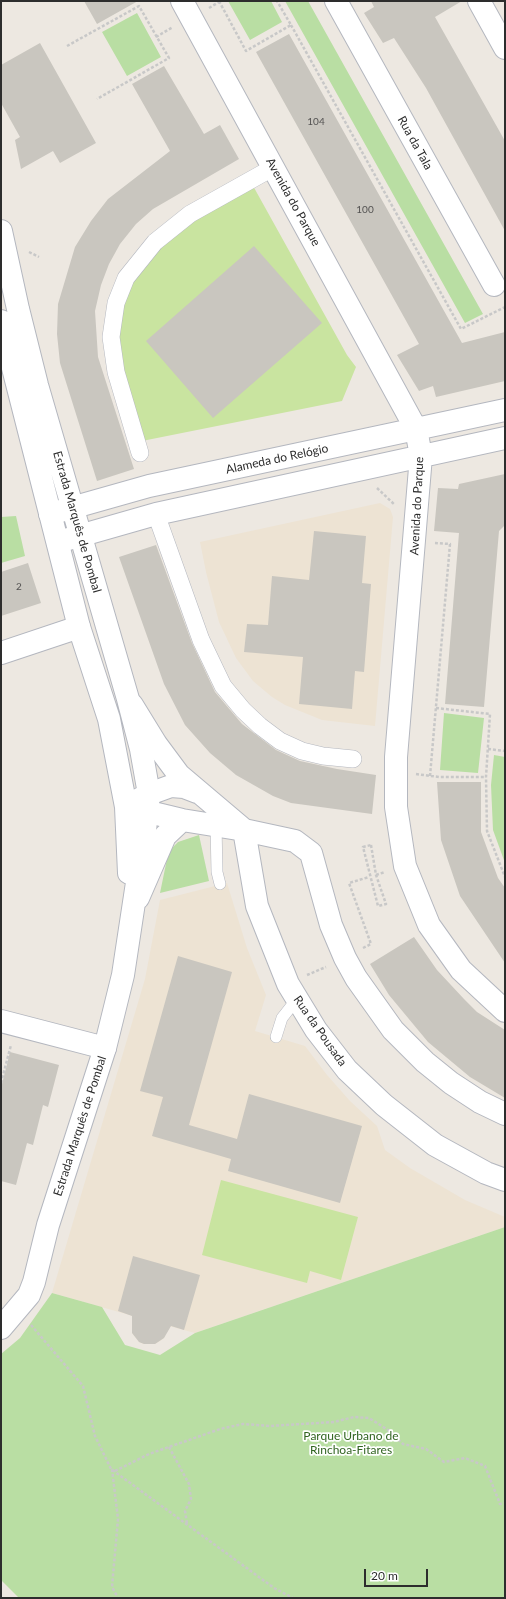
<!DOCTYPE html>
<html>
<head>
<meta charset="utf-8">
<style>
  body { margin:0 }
  #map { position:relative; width:506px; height:1599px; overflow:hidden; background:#ede8e1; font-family:Lato,sans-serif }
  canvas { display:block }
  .frame { position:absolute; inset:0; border:2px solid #2d2d2d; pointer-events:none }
  .scale { position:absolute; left:364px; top:1569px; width:64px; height:18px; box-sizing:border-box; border:2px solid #2d2d2d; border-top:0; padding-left:5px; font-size:12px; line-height:14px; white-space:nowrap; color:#2d2d2d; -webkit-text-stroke:3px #fff; paint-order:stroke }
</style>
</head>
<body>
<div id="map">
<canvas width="506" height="1599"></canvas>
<div class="frame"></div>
<div class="scale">20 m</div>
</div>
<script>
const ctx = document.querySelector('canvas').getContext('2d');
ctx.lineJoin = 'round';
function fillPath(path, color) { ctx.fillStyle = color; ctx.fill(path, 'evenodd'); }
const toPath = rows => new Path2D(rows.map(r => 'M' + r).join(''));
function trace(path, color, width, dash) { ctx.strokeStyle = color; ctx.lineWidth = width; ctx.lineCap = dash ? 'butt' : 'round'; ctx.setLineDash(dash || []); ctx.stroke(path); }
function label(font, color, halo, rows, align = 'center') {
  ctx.font = font + ' Lato,sans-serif'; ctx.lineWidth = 3.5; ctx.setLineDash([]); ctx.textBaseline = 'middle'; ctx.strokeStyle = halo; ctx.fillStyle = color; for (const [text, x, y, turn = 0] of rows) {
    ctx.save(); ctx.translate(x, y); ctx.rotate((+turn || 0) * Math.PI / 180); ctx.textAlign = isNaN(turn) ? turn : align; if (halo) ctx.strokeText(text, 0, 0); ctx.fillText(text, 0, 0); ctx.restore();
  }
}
fillPath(toPath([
  [380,503,390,509,393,517,375,726,322,720,285,705,272,697,253,681,236,658,219,622,206,572,200,542],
  [227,883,247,948,266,995,255,1031,305,1046,327,1075,350,1101,377,1126,385,1150,410,1168,465,1200,505,1217,505,1227,195,1333,169,1326,164,1338,160,1341,155,1344,144,1344,139,1342,132,1333,133,1316,52,1293,145,979,160,900]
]), '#ede3d3');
fillPath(toPath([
  [228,1,271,1,282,22,250,40],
  [285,1,308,1,483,314,465,323],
  [137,13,161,57,127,76,102,32],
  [16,516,25,556,1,563,1,517],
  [444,713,484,718,478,773,440,770],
  [494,755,505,757,505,863,493,830,491,785],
  [199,835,209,881,160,893,167,859,171,849,178,842],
  [505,1227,505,1598,19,1598,1,1580,1,1354,20,1338,52,1293,102,1307,125,1345,160,1355,195,1333]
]), '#b9dea3');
fillPath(toPath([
  [252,184,347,355,356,367,342,401,142,441,117,355,122,303,137,274,155,253,197,216],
  [221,1180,358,1217,341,1280,310,1271,307,1283,202,1255]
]), '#c9e4a0');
fillPath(toPath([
  [84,1,138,1,97,24],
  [371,1,462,1,435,17,505,141,505,231,426,88,394,38,383,43,364,13,374,7],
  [289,34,462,343,505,332,505,381,436,397,433,386,419,391,397,355,419,344,256,52],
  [40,43,96,143,60,163,53,151,21,169,15,140,20,137,1,103,1,65],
  [164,66,204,134,220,125,239,159,153,209,136,224,120,244,109,264,101,285,95,311,98,357,134,469,97,481,60,363,57,334,58,304,75,247,91,221,108,199,170,151,132,84],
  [254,246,322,323,213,418,146,341],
  [505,474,505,525,499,531,484,707,445,704,459,533,434,531,438,488,458,489,459,484],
  [314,531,366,536,362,583,371,584,364,672,355,671,352,709,299,704,303,657,244,652,247,624,268,625,272,576,309,580],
  [156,545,192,643,215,692,242,724,276,750,300,761,337,769,376,775,372,814,291,803,273,796,236,775,210,753,185,725,164,684,119,557],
  [28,563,41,603,1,616,1,572],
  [437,782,481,782,481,832,498,878,505,888,505,963,460,896,441,840],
  [414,937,437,970,464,999,477,1012,505,1030,505,1098,470,1077,428,1042,389,995,370,964],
  [178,956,232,972,189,1125,237,1139,249,1094,362,1126,340,1203,228,1171,231,1159,152,1136,163,1097,140,1091],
  [10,1052,59,1065,48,1107,43,1105,33,1145,27,1143,16,1185,1,1181,1,1088],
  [133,1256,200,1275,184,1330,171,1326,164,1338,155,1344,144,1344,139,1342,132,1333,132,1316,118,1311]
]), '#c9c6bf');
const service = toPath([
  [216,825,217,872,220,884],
  [276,1037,282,1018,297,999]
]);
const pedestrian = toPath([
  [140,453,116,372,111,337,116,303,126,278,155,242,190,214,274,167],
  [156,514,201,640,223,686,243,710,260,726,280,741,302,751,323,756,353,759]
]);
const minor = toPath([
  [182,1,416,429,421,456,396,757,396,807,405,866,429,925,461,970,505,1011],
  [336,1,494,285],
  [479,1,505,48],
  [50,514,149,486,505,410],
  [58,542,156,514,505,438],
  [1,653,79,627],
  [132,705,156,744,179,775,244,830,257,906,288,984,316,1030,347,1070,384,1105,435,1145,486,1173,505,1180],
  [132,803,149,794,171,786,184,787,197,792],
  [128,807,182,820,244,830,295,841,311,853,331,925,345,958,356,978,393,1030,425,1062,451,1083,480,1102,505,1114],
  [138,898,165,836,182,820],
  [1,1021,105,1048]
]);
const tertiary = toPath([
  [1,231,18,309,37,385,128,699,141,749,149,794,145,830,123,975,105,1048,48,1225,34,1282,29,1295,1,1328],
  [1,321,79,627,109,719,126,807,129,873]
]);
trace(service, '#b4b7bf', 12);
trace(pedestrian, '#b4b7bf', 18);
trace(minor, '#b4b7bf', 24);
trace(tertiary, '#b4b7bf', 24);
trace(toPath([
  [219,1,246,51,291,25,277,1],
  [209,8,219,2],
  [291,25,461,329,505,307],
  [156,37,173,27],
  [67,46,139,6,169,58,97,99],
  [29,252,39,257],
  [377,488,395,505],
  [436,708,490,714,486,777,487,831,505,877],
  [488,749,505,751],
  [416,774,439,777,486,777],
  [430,776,450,544,435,543],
  [371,845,376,875,386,904,378,906,363,847,371,845],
  [376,875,385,872],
  [363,948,371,944,349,883,369,877],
  [307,975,326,967],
  [1,1083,11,1045],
  [31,1325,83,1386,95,1436,111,1469,274,1588,293,1598],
  [169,1447,189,1484,191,1499,185,1511,187,1524],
  [112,1469,118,1519,112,1587,118,1598],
  [115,1471,149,1454,220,1429,243,1424,270,1426,334,1422,354,1417,369,1418,388,1430,403,1444,426,1449,444,1462,465,1458,485,1466,500,1504,505,1503]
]), '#c8c8c8', 2.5, [3, 2]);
trace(service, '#fff', 11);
trace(pedestrian, '#fff', 17);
trace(minor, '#fff', 22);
trace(tertiary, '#fff', 22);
label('10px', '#545352', null, [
  ["104",316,122],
  ["100",365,210],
  ["2",19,587]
]);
label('12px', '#2d2d2d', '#fff', [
  ["Rua da Tala",415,143,61],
  ["Avenida do Parque",293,202,61],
  ["Alameda do Relógio",277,459,-12],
  ["Avenida do Parque",417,506,-87],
  ["Estrada Marquês de Pombal",77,522,74],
  ["Rua da Pousada",320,1031,55],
  ["Estrada Marquês de Pombal",80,1126,-72]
]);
label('12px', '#326522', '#fff', [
  ["Parque Urbano de",351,1436],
  ["Rinchoa-Fitares",351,1450]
]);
</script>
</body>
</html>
